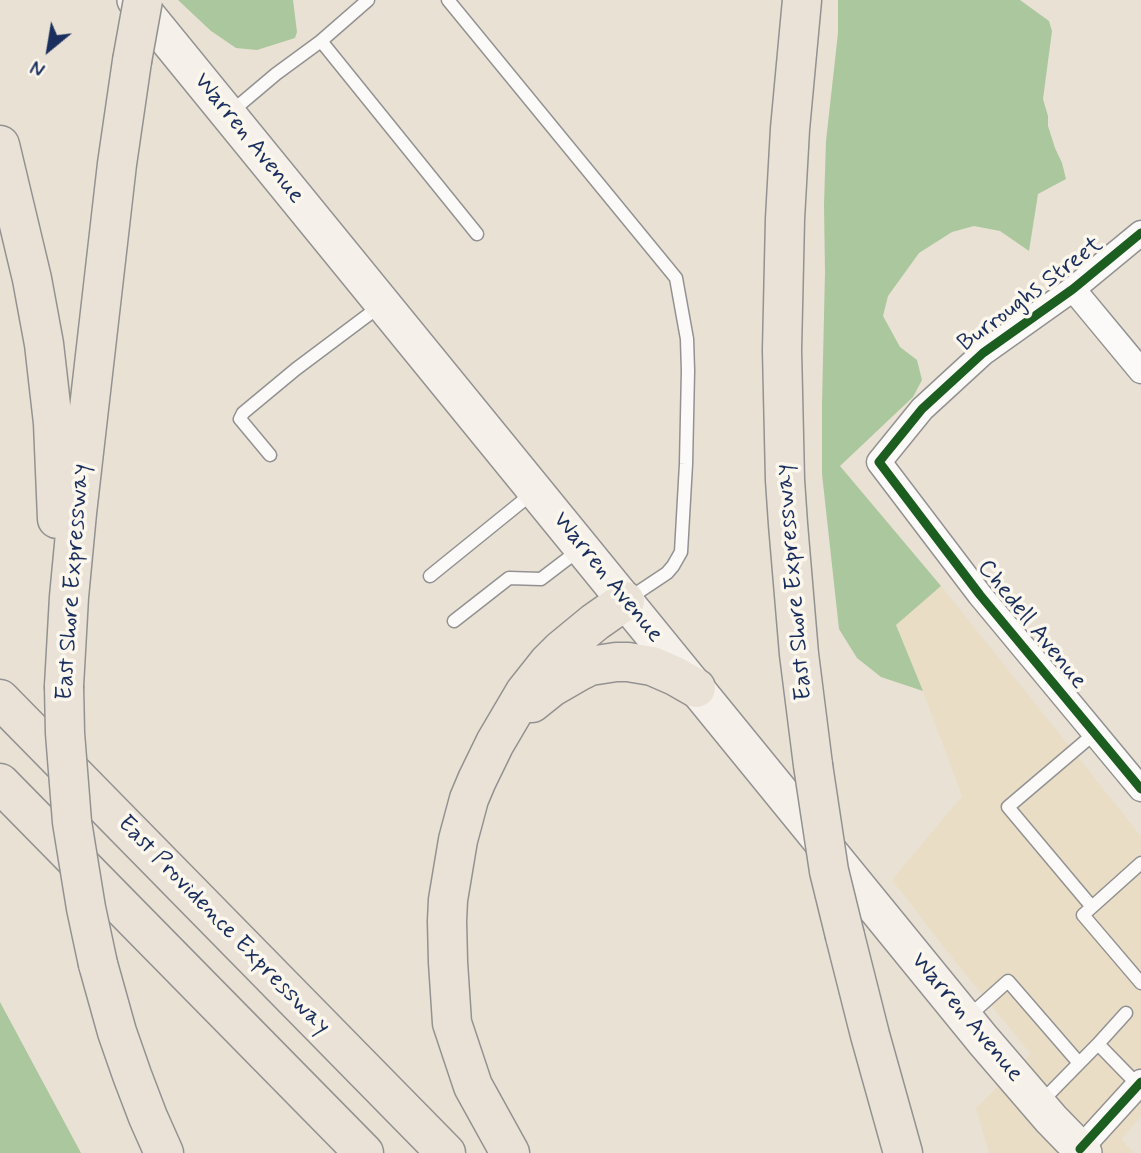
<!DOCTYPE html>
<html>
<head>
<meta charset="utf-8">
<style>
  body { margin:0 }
  #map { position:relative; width:1141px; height:1153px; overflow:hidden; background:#e9e1d3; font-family:Mynerve,sans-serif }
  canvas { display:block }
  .north { position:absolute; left:14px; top:14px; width:70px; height:70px; -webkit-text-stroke:5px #fbf7ec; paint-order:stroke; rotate:210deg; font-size:19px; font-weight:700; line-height:28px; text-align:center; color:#1b2f5e }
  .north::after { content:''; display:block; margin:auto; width:24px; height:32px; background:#1b2f5e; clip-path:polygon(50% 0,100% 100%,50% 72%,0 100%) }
</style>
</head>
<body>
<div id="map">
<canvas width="1141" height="1153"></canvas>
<div class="north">N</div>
</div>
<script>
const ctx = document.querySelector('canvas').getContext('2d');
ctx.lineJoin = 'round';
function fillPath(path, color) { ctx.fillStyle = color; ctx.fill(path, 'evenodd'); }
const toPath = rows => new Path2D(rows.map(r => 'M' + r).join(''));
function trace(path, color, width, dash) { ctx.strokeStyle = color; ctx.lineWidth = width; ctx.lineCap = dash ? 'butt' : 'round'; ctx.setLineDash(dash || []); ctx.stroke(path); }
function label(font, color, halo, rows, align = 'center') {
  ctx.font = font + ' Mynerve,sans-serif'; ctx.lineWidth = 7; ctx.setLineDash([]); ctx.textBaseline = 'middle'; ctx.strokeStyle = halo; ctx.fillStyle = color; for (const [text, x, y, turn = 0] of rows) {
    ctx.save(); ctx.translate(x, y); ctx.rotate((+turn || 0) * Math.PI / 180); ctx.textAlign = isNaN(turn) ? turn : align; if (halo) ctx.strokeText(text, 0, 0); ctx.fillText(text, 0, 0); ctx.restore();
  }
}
fillPath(toPath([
  [941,586,1141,836,1141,1117,1121,1139,1134,1153,989,1153,976,1108,1031,1054,958,965,892,880,962,796,923,691,896,625]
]), '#e9ddc5');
fillPath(toPath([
  [178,0,293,0,297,32,295,38,257,50,236,48,211,31],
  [838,0,1020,0,1049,21,1052,31,1043,99,1048,116,1048,126,1055,148,1062,163,1066,179,1038,194,1029,251,1000,231,974,226,952,232,919,253,888,296,883,316,900,347,917,360,922,380,913,397,840,466,941,586,896,625,923,691,881,677,857,658,839,629,822,474,822,404,825,272,824,205,826,141,838,33],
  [0,1002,81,1153,0,1153]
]), '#abc79d');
const lane = toPath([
  [448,0,676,278,687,339,688,371,686,464,681,552,673,566,667,573,628,599],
  [321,41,477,234],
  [231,112,276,74,321,41,368,0],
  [270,455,240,419,243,413,296,369,380,306],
  [430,576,535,491],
  [454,621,509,578,541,579,579,550],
  [1141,863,1083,915,1141,983],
  [1092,907,1008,807,1095,733],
  [969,1016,1008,981,1079,1063],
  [1098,1044,1126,1013],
  [1041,1102,1098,1044,1138,1085]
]);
const street = toPath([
  [1141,233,1073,289,983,353,922,409,879,462,980,595,1141,789],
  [1073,289,1141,371],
  [1080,1149,1141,1082]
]);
const secondary = toPath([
  [135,0,983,1040,1051,1119,1084,1153]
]);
const highway = toPath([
  [802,0,790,129,785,219,782,350,785,480,788,524,799,654,813,765],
  [0,145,32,279,44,344,53,423,57,519],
  [64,686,69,597,77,513,117,164,132,61],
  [0,699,446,1153],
  [532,703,552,687,578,672,590,666,616,662,628,662,652,666,675,676,696,688],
  [0,783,364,1153],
  [845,936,870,1035,903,1153],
  [98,964,117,1032,132,1075,148,1117,164,1153],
  [510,1153,473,1086,452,1023,448,962,447,921,448,900,458,840,469,799,477,780,495,743,525,692,548,663,561,650,595,622,625,601]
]);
trace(lane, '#939292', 15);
trace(street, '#939292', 27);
trace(secondary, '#939292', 38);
trace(highway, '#939292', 41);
trace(lane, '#fcfaf8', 12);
trace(street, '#fcfaf8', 24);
trace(secondary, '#f5f0ea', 35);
trace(highway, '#eae2d6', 38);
const highwayBridge = toPath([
  [132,61,143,0],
  [64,686,65,733,72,822,86,908,98,964],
  [813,765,829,871,845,936]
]);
trace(highwayBridge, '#939292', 41, []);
trace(highwayBridge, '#eae2d6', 38);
trace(toPath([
  [1141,233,1073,289,983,353,922,409,879,462,980,595,1141,789],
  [1080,1149,1141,1082]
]), '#1b5e20', 9);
label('24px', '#1b2f5e', '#fbf7ec', [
  ["Warren Avenue",248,139,51],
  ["Burroughs Street",1031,295,-37],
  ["Warren Avenue",607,578,51],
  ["East Shore Expressway",74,582,-86],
  ["East Shore Expressway",795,582,-95],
  ["Chedell Avenue",1031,625,51],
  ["East Providence Expressway",223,926,46],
  ["Warren Avenue",966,1018,50]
]);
</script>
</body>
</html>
